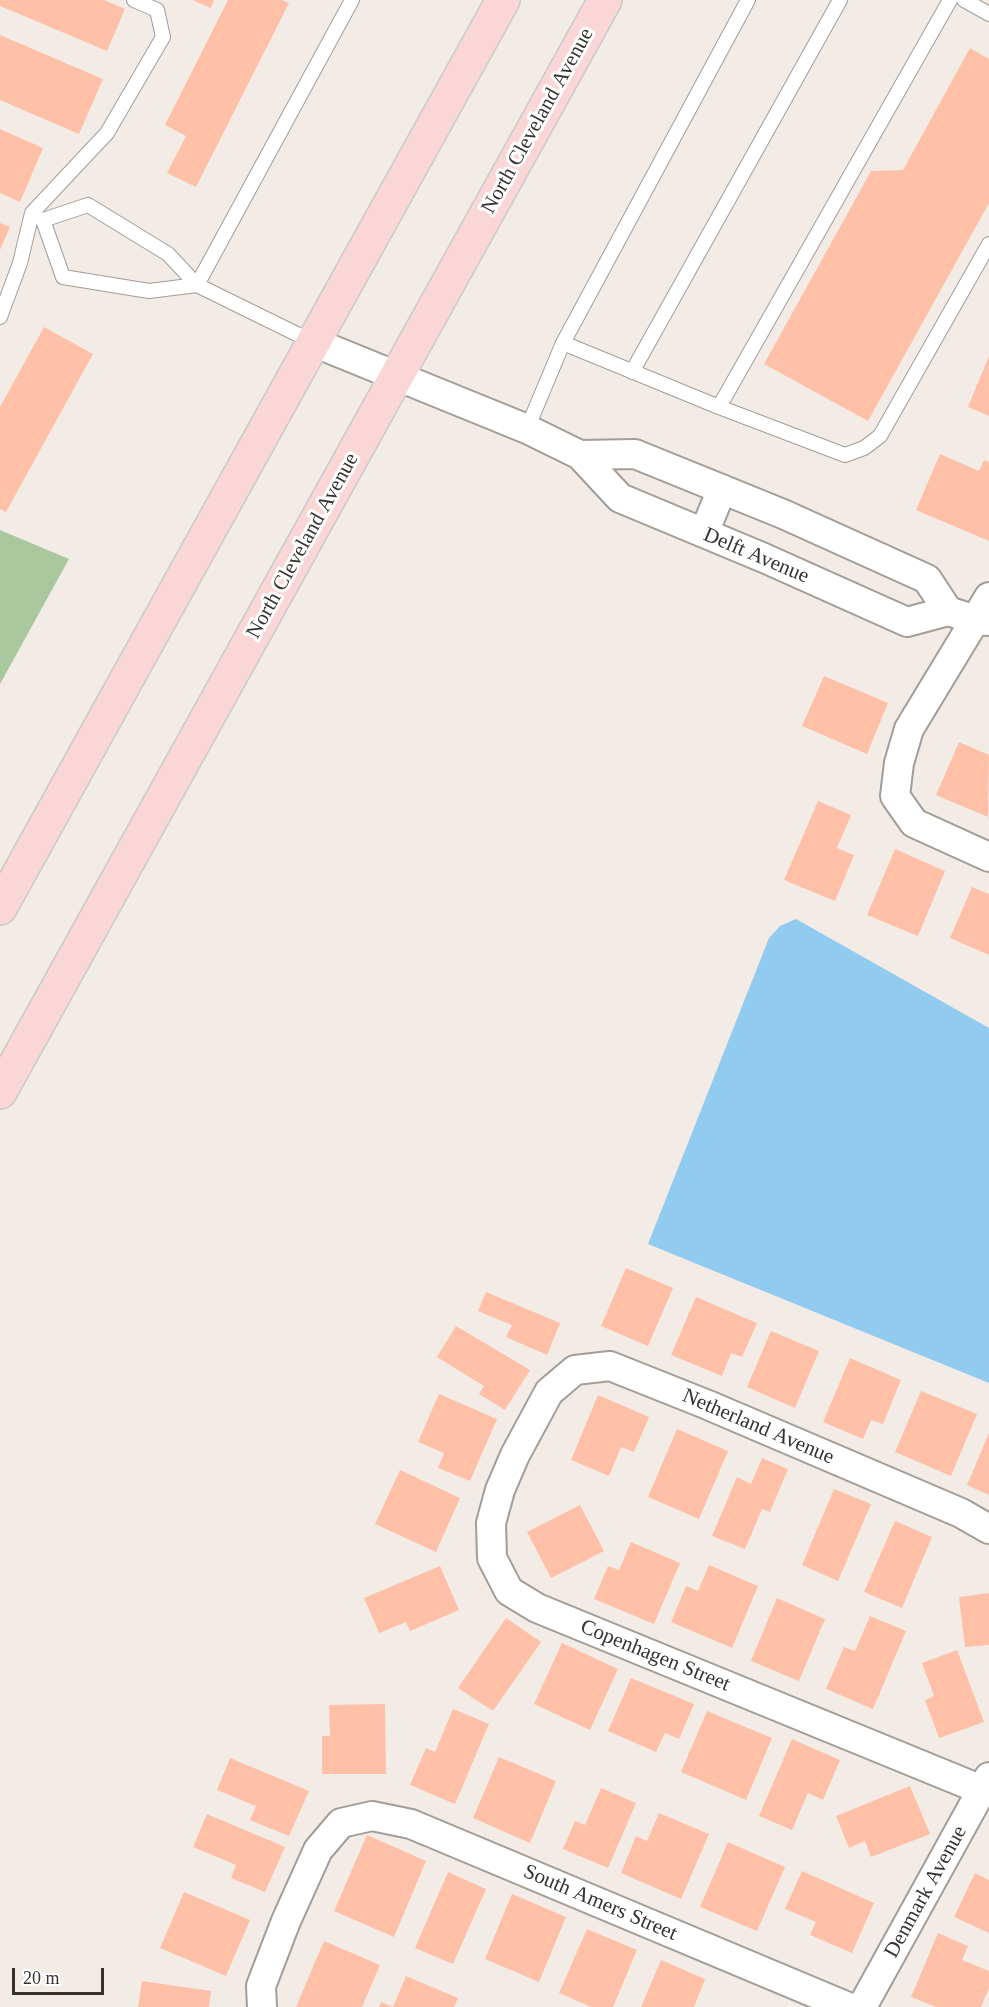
<!DOCTYPE html>
<html>
<head>
<meta charset="utf-8">
<style>
  body { margin:0 }
  #map { position:relative; width:989px; height:2007px; overflow:hidden; background:#f3ebe6; font-family:"Times New Roman",serif }
  canvas { display:block }
  .scale { position:absolute; left:12px; top:1968px; width:92px; height:27px; box-sizing:border-box; border:3px solid #353230; border-top:0; padding-left:8px; font-size:18px; line-height:21px; white-space:nowrap; color:#353230; -webkit-text-stroke:4px #fff; paint-order:stroke }
</style>
</head>
<body>
<div id="map">
<canvas width="989" height="2007"></canvas>
<div class="scale">20 m</div>
</div>
<script>
const ctx = document.querySelector('canvas').getContext('2d');
ctx.lineJoin = 'round';
function fillPath(path, color) { ctx.fillStyle = color; ctx.fill(path, 'evenodd'); }
const toPath = rows => new Path2D(rows.map(r => 'M' + r).join(''));
function trace(path, color, width, dash) { ctx.strokeStyle = color; ctx.lineWidth = width; ctx.lineCap = dash ? 'butt' : 'round'; ctx.setLineDash(dash || []); ctx.stroke(path); }
function label(font, color, halo, rows, align = 'center') {
  ctx.font = font + ' "Times New Roman",serif'; ctx.lineWidth = 6; ctx.setLineDash([]); ctx.textBaseline = 'middle'; ctx.strokeStyle = halo; ctx.fillStyle = color; for (const [text, x, y, turn = 0] of rows) {
    ctx.save(); ctx.translate(x, y); ctx.rotate((+turn || 0) * Math.PI / 180); ctx.textAlign = isNaN(turn) ? turn : align; if (halo) ctx.strokeText(text, 0, 0); ctx.fillText(text, 0, 0); ctx.restore();
  }
}
fillPath(toPath([
  [0,530,69,559,0,684]
]), '#aac89d');
fillPath(toPath([
  [796,919,989,1028,989,1383,648,1244,769,938,780,926]
]), '#91cbef');
fillPath(toPath([
  [0,0,104,0,125,9,107,51,0,6],
  [192,0,214,0,211,8],
  [228,0,282,0,289,3,196,187,167,173,186,136,165,125],
  [0,35,103,79,79,134,0,100],
  [970,48,989,59,989,203,868,421,764,364,871,171,903,170],
  [0,129,43,148,20,202,0,193],
  [0,223,10,227,0,250],
  [44,327,93,354,6,512,0,509,0,407],
  [989,356,989,416,968,407],
  [940,454,979,471,984,460,989,462,989,541,916,510],
  [824,676,888,703,867,754,802,726],
  [959,742,989,755,988,817,936,795],
  [818,801,851,815,837,848,854,855,835,901,784,880],
  [895,849,945,871,918,936,867,915],
  [972,887,989,894,989,955,950,938],
  [626,1268,673,1288,648,1346,601,1326],
  [486,1292,560,1323,547,1355,506,1337,512,1325,478,1311],
  [696,1297,757,1323,742,1357,731,1353,722,1376,671,1355],
  [456,1326,530,1370,505,1410,479,1394,484,1386,437,1357],
  [771,1331,819,1351,795,1408,747,1387],
  [850,1358,901,1380,883,1424,871,1420,863,1439,823,1422],
  [921,1391,977,1414,951,1476,895,1452],
  [439,1394,497,1419,470,1481,438,1468,444,1453,418,1442],
  [598,1395,649,1417,634,1452,621,1447,609,1476,571,1460],
  [677,1429,728,1451,699,1519,648,1497],
  [989,1433,989,1495,967,1485],
  [762,1458,788,1469,770,1512,762,1509,745,1549,712,1536,737,1477,751,1484],
  [400,1470,460,1498,436,1552,375,1524],
  [834,1489,871,1504,838,1581,802,1565],
  [580,1505,604,1551,551,1578,527,1532],
  [895,1521,932,1537,902,1608,864,1592],
  [631,1542,680,1563,654,1624,594,1599,608,1566,619,1570],
  [709,1565,758,1586,732,1648,671,1622,686,1586,698,1591],
  [440,1566,459,1610,410,1631,406,1622,379,1633,364,1598],
  [989,1593,989,1645,965,1647,959,1597],
  [777,1598,825,1619,799,1681,751,1661],
  [870,1616,906,1631,873,1709,826,1689,844,1647,855,1651],
  [506,1618,541,1642,493,1711,458,1688],
  [562,1643,618,1669,590,1730,534,1704],
  [957,1650,984,1722,939,1738,925,1700,934,1696,922,1663],
  [631,1678,694,1704,679,1739,665,1733,656,1752,608,1731],
  [385,1704,386,1774,322,1774,322,1736,330,1736,329,1705],
  [453,1709,489,1724,455,1804,410,1785,426,1748,435,1752],
  [707,1711,772,1738,746,1800,681,1772],
  [792,1739,840,1760,823,1800,808,1793,792,1830,759,1816],
  [499,1757,556,1781,530,1843,473,1818],
  [230,1758,309,1791,289,1836,250,1820,256,1806,217,1790],
  [910,1786,930,1834,871,1857,865,1841,849,1848,836,1816],
  [601,1788,636,1803,608,1868,563,1849,575,1821,585,1825],
  [659,1813,709,1834,681,1899,621,1873,636,1836,647,1841],
  [207,1814,285,1847,265,1892,231,1878,236,1865,193,1847],
  [367,1835,426,1861,394,1937,334,1911],
  [728,1842,785,1867,757,1931,700,1907],
  [802,1871,874,1903,852,1953,810,1935,816,1922,785,1909],
  [448,1872,486,1889,453,1964,415,1948],
  [975,1873,989,1880,989,1933,954,1917],
  [184,1892,250,1920,226,1976,160,1948],
  [512,1894,566,1917,539,1982,485,1959],
  [587,1929,637,1950,613,2007,591,2007,559,1993],
  [938,1933,968,1946,962,1960,989,1971,989,1988,981,2007,936,2007,911,1997],
  [324,1941,380,1965,362,2007,296,2007],
  [661,1960,705,1979,694,2007,641,2007],
  [406,1976,458,1998,454,2007,379,2007,381,2002,393,2007],
  [142,1981,211,1991,209,2007,138,2007]
]), '#fec1a7');
const lane = toPath([
  [964,0,989,14],
  [88,205,168,254,197,285,149,291,63,277,43,220,88,205],
  [0,317,20,263,32,213,107,133,163,37,157,10,134,0],
  [313,342,197,285,352,0],
  [563,343,748,0],
  [632,372,840,0],
  [719,407,950,0],
  [527,429,563,343,719,407,845,455,864,448,880,436,989,244]
]);
const street = toPath([
  [313,342,527,429,580,455,620,498,764,558,907,622,948,611,976,620,989,621],
  [580,455,635,454,783,514,927,579,948,611],
  [704,533,722,489],
  [989,597,909,729,899,763,895,796,914,823,989,857],
  [982,1790,537,1608,509,1591,492,1558,491,1523,500,1490,515,1455,549,1392,575,1370,610,1366,708,1405,961,1513,989,1529],
  [262,2007,261,1986,286,1921,318,1850,341,1823,372,1816,411,1824,848,2007],
  [862,2007,989,1777]
]);
const primary = toPath([
  [0,908,503,0],
  [0,1092,605,0]
]);
trace(lane, '#a39c97', 16);
trace(street, '#a39c97', 32);
trace(primary, '#cacac9', 36);
trace(lane, '#fff', 14);
trace(street, '#fff', 28);
trace(primary, '#fad6d6', 33);
label('21px', '#353230', '#fff', [
  ["North Cleveland Avenue",538,121,-61],
  ["North Cleveland Avenue",303,546,-61],
  ["Delft Avenue",756,556,23],
  ["Netherland Avenue",758,1427,23],
  ["Copenhagen Street",655,1656,22],
  ["Denmark Avenue",926,1892,-61],
  ["South Amers Street",600,1903,23]
]);
</script>
</body>
</html>
